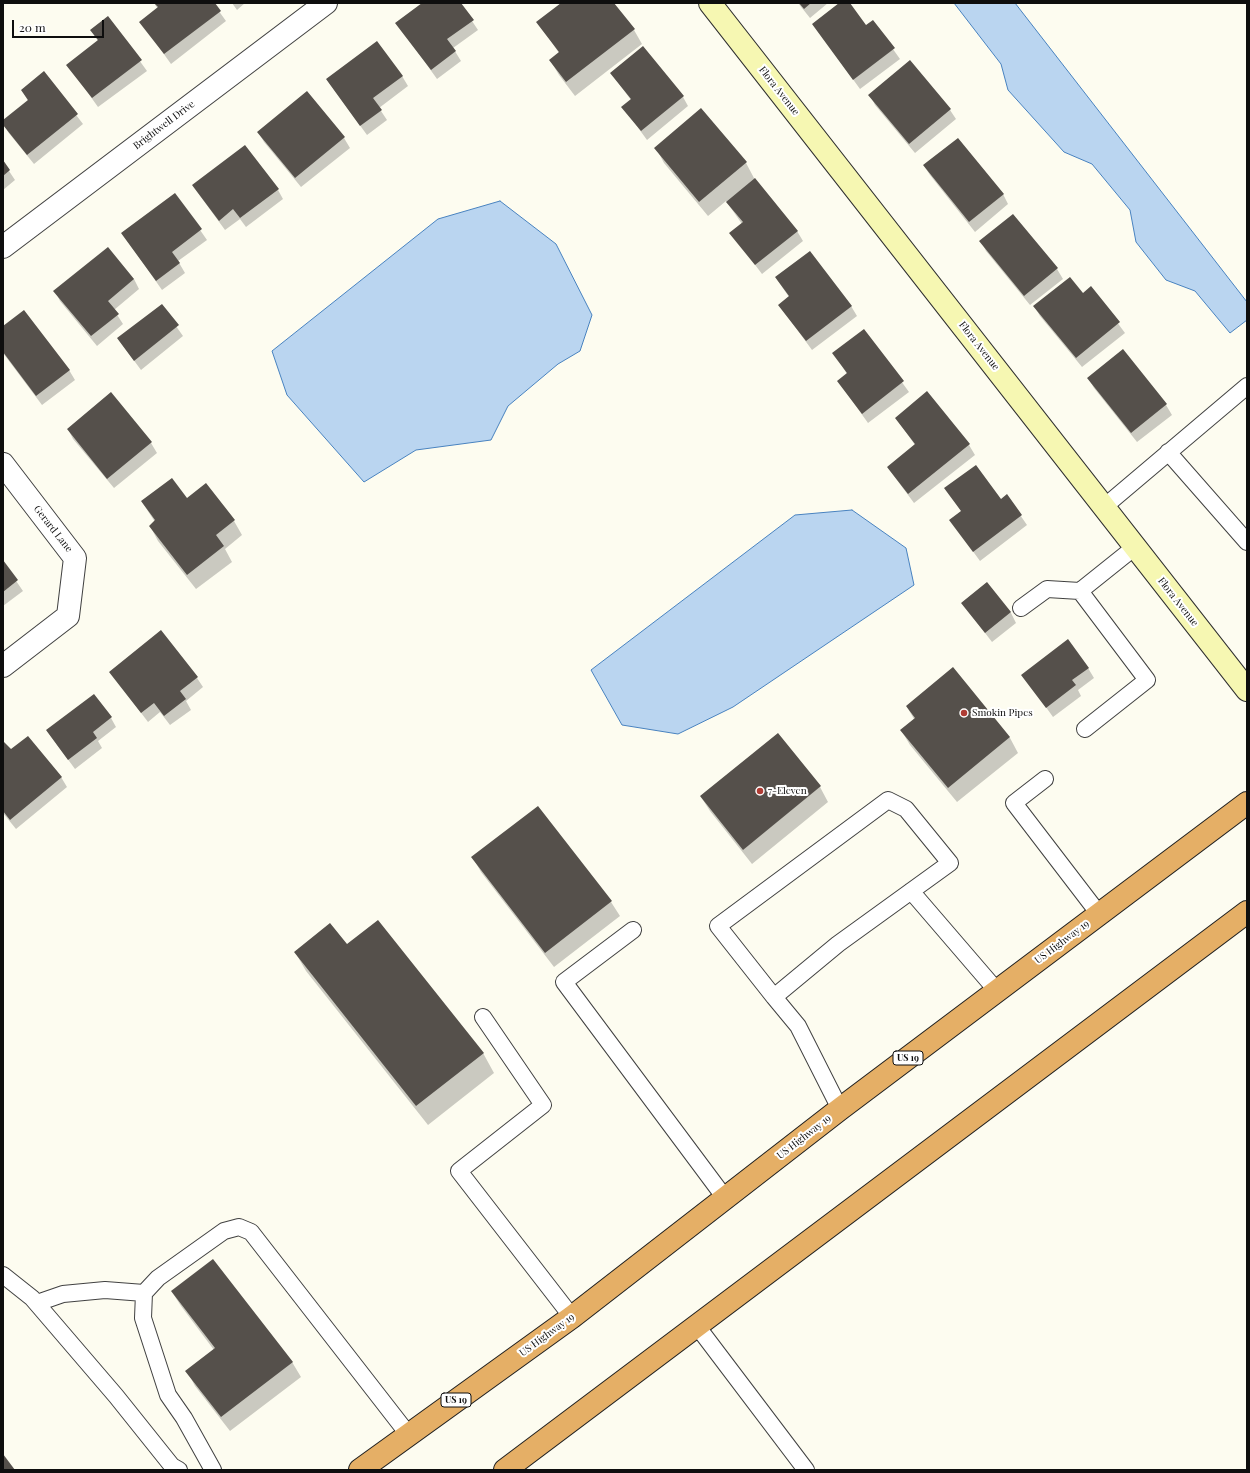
<!DOCTYPE html>
<html>
<head>
<meta charset="utf-8">
<style>
  body { margin:0 }
  #map { position:relative; width:1250px; height:1473px; overflow:hidden; background:#fdfcf0; font-family:"Playfair Display",serif }
  canvas { display:block }
  .frame { position:absolute; inset:0; border:4px solid #0e0e0e; pointer-events:none }
  .scale { position:absolute; left:12px; top:20px; width:92px; height:18px; box-sizing:border-box; border:2px solid #0e0e0e; border-top:0; padding-left:5px; font-size:12px; line-height:14px; white-space:nowrap; color:#0e0e0e; -webkit-text-stroke:3px #fff; paint-order:stroke }
</style>
</head>
<body>
<div id="map">
<canvas width="1250" height="1473"></canvas>
<div class="frame"></div>
<div class="scale">20 m</div>
</div>
<script>
const ctx = document.querySelector('canvas').getContext('2d');
ctx.lineJoin = 'round';
function fillPath(path, color) { ctx.fillStyle = color; ctx.fill(path, 'evenodd'); }
const toPath = rows => new Path2D(rows.map(r => 'M' + r).join(''));
function trace(path, color, width, dash) { ctx.strokeStyle = color; ctx.lineWidth = width; ctx.lineCap = dash ? 'butt' : 'round'; ctx.setLineDash(dash || []); ctx.stroke(path); }
function label(font, color, halo, rows, align = 'center') {
  ctx.font = font + ' "Playfair Display",serif'; ctx.lineWidth = 4; ctx.setLineDash([]); ctx.textBaseline = 'middle'; ctx.strokeStyle = halo; ctx.fillStyle = color; for (const [text, x, y, turn = 0] of rows) {
    ctx.save(); ctx.translate(x, y); ctx.rotate((+turn || 0) * Math.PI / 180); ctx.textAlign = isNaN(turn) ? turn : align; if (halo) ctx.strokeText(text, 0, 0); ctx.fillText(text, 0, 0); ctx.restore();
  }
}
const water = toPath([
  [954,3,1015,3,1247,302,1247,320,1230,333,1195,291,1166,280,1136,242,1130,210,1092,164,1064,152,1008,90,1001,64,954,3],
  [500,201,556,244,592,315,580,351,558,364,508,406,491,440,416,450,364,482,287,395,272,351,438,219,500,201],
  [852,510,906,548,914,585,733,707,678,734,622,725,591,670,795,515,852,510]
]);
fillPath(water, '#bad5f0');
trace(water, '#4882bf', 1);
fillPath(toPath([
  [154,3,213,3,226,21,171,64,141,22,158,9],
  [232,3,245,3,237,10],
  [424,3,460,3,478,30,453,48,461,61,437,79,397,23],
  [562,3,613,3,634,30,642,44,575,96,559,75,550,60,559,53,538,22],
  [798,3,828,3,810,18],
  [840,3,849,3,866,26,873,21,900,59,860,89,813,24],
  [108,17,147,71,98,107,68,65,98,41,91,30],
  [44,73,83,124,34,164,8,132,3,121,28,101,22,90],
  [611,73,683,97,688,106,647,140,623,107,631,100],
  [402,76,408,86,379,108,387,120,367,135,327,80],
  [307,92,344,138,350,148,301,187,264,142,258,132],
  [870,95,950,110,956,119,915,153,875,105],
  [656,148,746,163,754,178,797,231,803,241,762,274,731,233,742,224,726,201,708,216,664,163],
  [3,162,15,180,3,190],
  [924,166,1003,194,1008,204,975,232,930,175],
  [193,186,278,190,283,199,246,227,240,219,225,230],
  [175,194,207,240,178,261,185,273,162,290,122,233],
  [1013,215,1057,269,1063,279,1030,305,986,251,981,241],
  [108,248,134,279,139,289,114,310,123,324,97,346,60,301,55,291],
  [776,278,851,306,857,316,812,350,779,305,789,297],
  [1091,287,1125,333,1082,367,1040,316,1034,306,1083,294],
  [161,305,183,336,141,370,118,339],
  [3,328,69,370,75,380,42,405,3,353],
  [864,330,909,392,868,423,838,381,847,374,834,353],
  [1123,350,1166,405,1172,415,1137,442,1094,388,1088,378],
  [927,393,969,445,975,455,914,503,888,468,915,445,896,418],
  [111,394,151,443,157,453,114,488,73,439,68,429],
  [946,489,1001,500,1007,496,1027,525,980,561,950,520,962,512],
  [187,499,234,521,242,535,225,549,232,562,196,589,158,541,150,526,155,522,142,502],
  [3,562,23,591,3,606],
  [986,583,1011,613,1016,623,992,642,962,603],
  [161,632,197,678,203,687,186,701,191,710,170,725,160,712,148,722,110,672],
  [1088,668,1094,678,1078,690,1081,696,1053,717,1023,675],
  [953,669,1010,738,1018,753,957,802,910,745,901,730,914,719,907,707],
  [111,718,116,727,98,741,102,748,75,769,47,731],
  [778,735,820,787,828,802,752,864,710,811,701,797],
  [3,743,11,751,61,777,67,787,16,829,3,813],
  [538,807,611,902,620,916,554,967,481,872,473,858],
  [346,945,483,1053,494,1073,428,1125,306,971,295,952],
  [172,1292,292,1362,301,1377,230,1431,195,1386,187,1371,214,1350,181,1306]
]), '#0003');
fillPath(toPath([
  [154,3,215,3,221,11,164,54,139,22,158,7],
  [422,3,461,3,474,20,447,39,456,51,431,70,395,23],
  [561,3,614,3,635,29,566,82,549,60,559,52,536,22],
  [799,3,811,3,804,9],
  [839,3,850,3,866,25,873,20,895,48,853,80,812,24],
  [108,16,142,60,92,98,66,65,98,40,90,30],
  [377,41,403,76,373,98,382,110,360,126,326,79],
  [643,46,684,96,641,131,621,107,631,99,610,73],
  [910,60,951,109,909,144,868,95],
  [44,71,78,114,27,155,3,125,3,120,28,100,21,90],
  [307,91,345,137,295,178,257,132],
  [701,108,747,162,699,202,654,148],
  [958,138,1004,194,969,222,923,165],
  [245,145,279,189,240,218,233,209,219,221,192,185],
  [3,160,10,170,3,176],
  [755,178,798,231,755,265,729,233,743,222,726,202],
  [175,193,202,229,172,252,180,263,156,281,121,233],
  [1013,214,1058,268,1024,296,979,241],
  [108,247,134,279,108,301,119,314,91,336,53,291],
  [810,251,852,306,806,341,778,305,789,296,775,277],
  [1070,277,1083,293,1091,286,1120,322,1076,358,1033,306],
  [162,304,179,325,134,361,117,338],
  [24,310,70,370,36,396,3,352,3,326],
  [864,329,904,381,862,414,837,381,847,373,832,353],
  [1123,349,1167,404,1131,433,1087,378],
  [927,391,970,444,908,494,887,467,915,444,895,418],
  [111,392,152,442,107,479,67,429],
  [976,465,1001,499,1007,494,1022,515,973,552,949,520,961,511,944,488],
  [172,478,187,498,206,483,235,520,216,535,224,546,187,575,149,526,155,520,141,501],
  [3,560,18,580,3,592],
  [987,582,1011,612,985,633,961,603],
  [161,630,198,677,180,691,186,699,164,716,154,703,141,713,109,672],
  [1068,639,1089,668,1072,680,1076,685,1046,708,1021,675],
  [953,667,1010,737,948,788,900,730,915,718,906,706],
  [94,694,112,717,93,732,97,738,68,760,46,730],
  [778,733,821,786,743,850,700,796],
  [28,736,62,777,10,820,3,811,3,741,11,749],
  [538,806,612,901,545,953,471,857],
  [378,920,484,1053,416,1106,294,952,330,923,347,944],
  [213,1259,293,1362,221,1417,185,1371,215,1348,171,1291],
  [3,1454,15,1470,3,1470]
]), '#55504b');
const lane = toPath([
  [1168,452,1247,542],
  [1104,507,1247,386],
  [1080,591,1147,680,1085,729],
  [1021,608,1047,589,1080,591,1135,547],
  [1045,779,1014,803,1099,914],
  [911,891,997,991],
  [633,930,564,982,725,1198],
  [774,997,838,944,950,863,906,809,888,800,718,926,774,997,798,1026,840,1109],
  [483,1017,543,1105,459,1171,572,1317],
  [3,1275,32,1298,116,1396,172,1466,179,1470],
  [37,1303,63,1294,105,1290,144,1293],
  [697,1326,806,1470],
  [213,1470,184,1418,168,1395,143,1318,144,1293,158,1278,224,1231,239,1227,251,1232,408,1434]
]);
const street = toPath([
  [3,247,326,3],
  [3,464,75,558,68,616,3,666]
]);
const secondary = toPath([
  [710,3,1247,690]
]);
const highway = toPath([
  [360,1470,572,1317,840,1109,1247,803],
  [505,1470,1247,912]
]);
trace(lane, '#414141', 18);
trace(street, '#414141', 24);
trace(secondary, '#303030', 24);
trace(highway, '#1f1f1f', 24);
trace(lane, '#fff', 16);
trace(street, '#fff', 22);
trace(secondary, '#f6f7b2', 22);
trace(highway, '#e5af66', 22);
for (const [x, y, r, color] of [
  [964,713,4,"#af3c34"],
  [760,791,4,"#af3c34"]
]) { const dot = new Path2D(); dot.arc(x, y, r, 0, 2 * Math.PI); ctx.fillStyle = color; ctx.fill(dot); trace(dot, '#fff', 1.5); }
for (const [x, y, w] of [
  [908,1058,30],
  [456,1400,30]
]) { const box = new Path2D(); box.roundRect(x - w / 2, y - 7, w, 14, 3); ctx.fillStyle = '#fff'; ctx.fill(box); trace(box, '#0e0e0e', 1); }
label('bold 9px', '#0e0e0e', null, [
  ["US 19",908,1058],
  ["US 19",456,1400]
]);
label('10px', '#0e0e0e', '#fff', [
  ["Flora Avenue",779,91,52],
  ["Brightwell Drive",164,125,-37],
  ["Flora Avenue",979,346,52],
  ["Gerard Lane",53,529,52],
  ["Flora Avenue",1178,602,52],
  ["US Highway 19",1062,942,-37],
  ["US Highway 19",804,1137,-38],
  ["US Highway 19",547,1335,-36]
]);
label('10px', '#0e0e0e', '#fff', [
  ["Smokin Pipes",972,713],
  ["7-Eleven",768,791]
], 'left');
</script>
</body>
</html>
